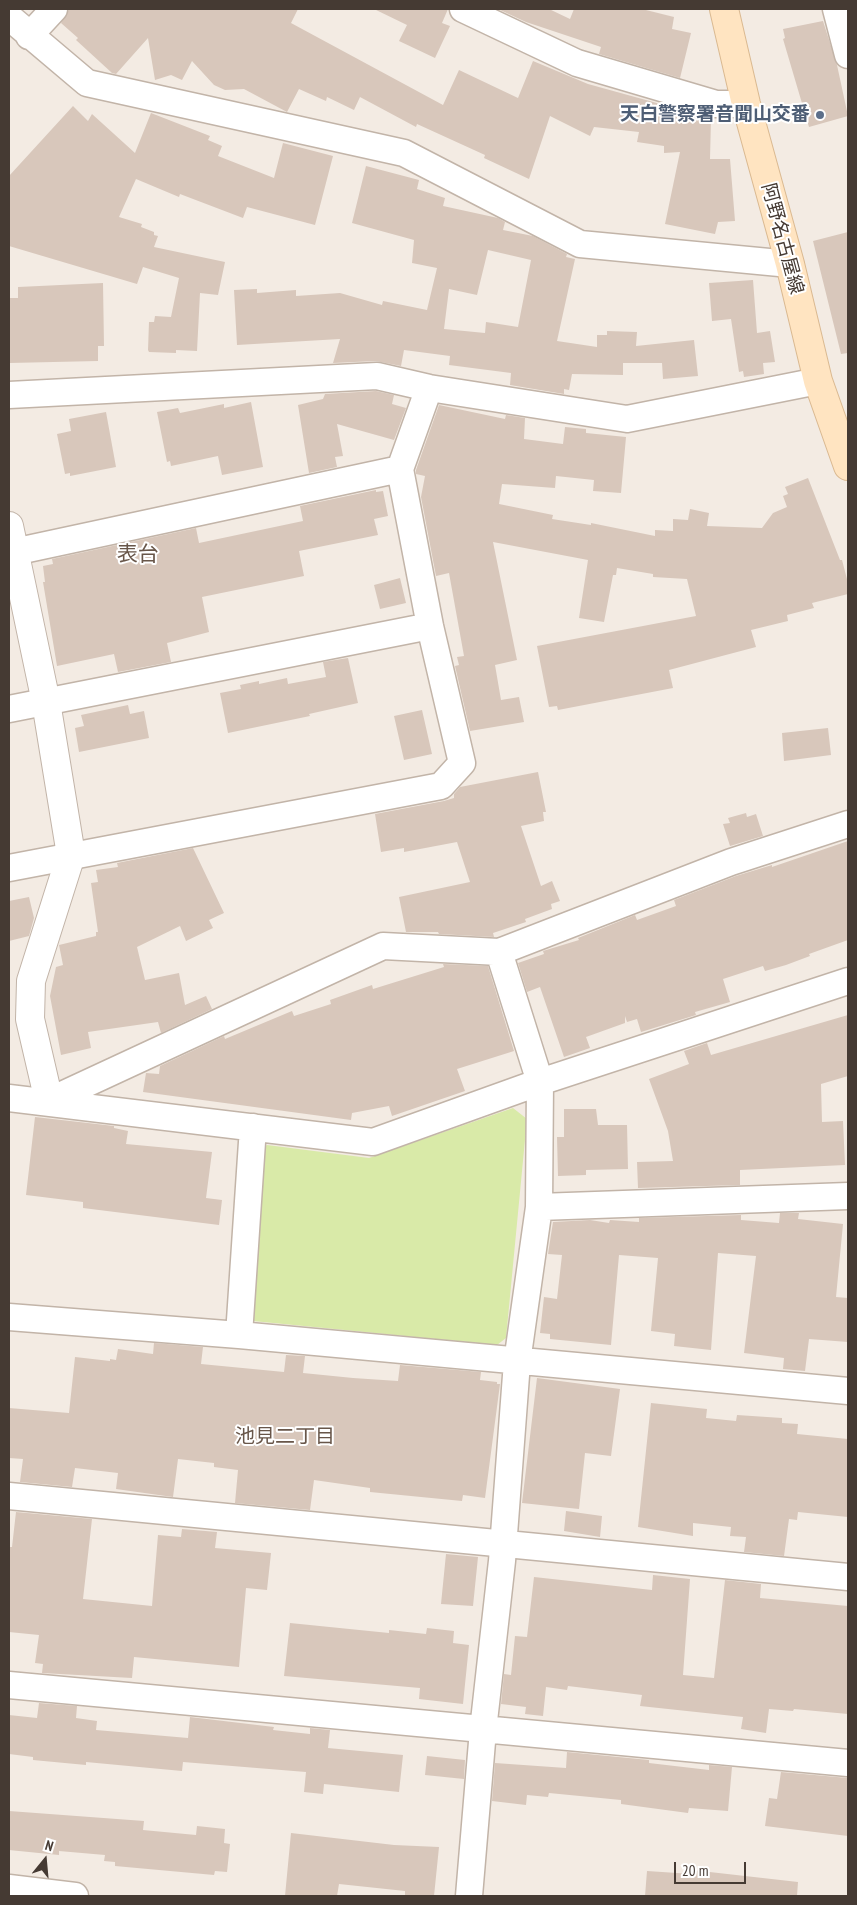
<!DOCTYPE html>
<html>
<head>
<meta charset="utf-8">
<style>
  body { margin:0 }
  #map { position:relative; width:857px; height:1905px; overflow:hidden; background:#f3ebe3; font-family:"PT Sans Narrow",sans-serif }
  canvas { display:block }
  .frame { position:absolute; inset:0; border:10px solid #453a33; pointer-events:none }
  .north { position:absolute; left:20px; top:1835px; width:50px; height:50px; -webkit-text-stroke:4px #fff; paint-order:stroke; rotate:17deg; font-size:14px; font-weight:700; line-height:20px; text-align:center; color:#453a33 }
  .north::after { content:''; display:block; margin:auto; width:18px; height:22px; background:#453a33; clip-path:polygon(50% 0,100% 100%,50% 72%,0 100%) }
  .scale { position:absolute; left:674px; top:1862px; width:72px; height:22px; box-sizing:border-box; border:2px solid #453a33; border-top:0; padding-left:6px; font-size:15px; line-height:18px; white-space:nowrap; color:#453a33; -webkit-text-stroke:4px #fff; paint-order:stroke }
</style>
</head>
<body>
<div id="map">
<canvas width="857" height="1905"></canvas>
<div class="frame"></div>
<div class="north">N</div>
<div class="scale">20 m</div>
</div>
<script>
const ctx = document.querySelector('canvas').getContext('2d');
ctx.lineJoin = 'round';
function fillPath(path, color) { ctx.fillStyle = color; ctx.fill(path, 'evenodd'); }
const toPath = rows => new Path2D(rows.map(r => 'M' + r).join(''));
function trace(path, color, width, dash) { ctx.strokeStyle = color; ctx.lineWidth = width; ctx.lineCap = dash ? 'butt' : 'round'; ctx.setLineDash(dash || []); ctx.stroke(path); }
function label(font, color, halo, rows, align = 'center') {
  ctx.font = font + ' "PT Sans Narrow","Noto Sans JP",sans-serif'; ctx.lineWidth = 4; ctx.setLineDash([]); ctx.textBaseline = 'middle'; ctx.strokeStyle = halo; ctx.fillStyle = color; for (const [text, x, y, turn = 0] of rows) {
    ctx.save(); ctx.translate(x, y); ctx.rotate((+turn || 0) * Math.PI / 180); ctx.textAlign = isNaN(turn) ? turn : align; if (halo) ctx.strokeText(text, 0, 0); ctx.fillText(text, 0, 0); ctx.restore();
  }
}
fillPath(toPath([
  [513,1108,527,1119,506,1338,497,1345,253,1321,260,1149,267,1145,369,1158]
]), '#d9eaa8');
fillPath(toPath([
  [69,9,298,9,291,23,443,105,459,70,518,98,533,61,588,84,711,118,710,159,730,159,735,221,718,222,715,234,665,224,680,152,664,153,664,146,637,142,639,132,594,127,590,136,550,116,529,179,484,158,485,155,417,124,416,127,360,97,354,110,327,97,326,101,299,89,287,112,244,89,225,90,214,85,192,61,182,80,171,75,155,80,148,38,116,74,112,73,76,40,78,38,61,23],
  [374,9,448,9,442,23,450,26,435,58,399,41,407,25],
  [498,9,549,9,570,19,574,9,642,9,674,17,672,29,691,33,680,78,599,54,601,47,526,22],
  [823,21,837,65,848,116,809,127,783,39,785,38,783,29],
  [73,106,88,121,92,114,135,153,151,113,210,136,208,140,222,146,218,156,274,178,283,143,333,156,315,225,247,207,243,218,180,194,179,197,136,179,119,217,142,224,141,227,154,232,154,235,158,236,154,247,225,262,218,295,200,293,197,351,176,350,176,353,149,352,148,350,149,322,154,322,155,316,171,317,179,278,143,267,137,284,9,246,9,176],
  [366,166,419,180,417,189,445,198,443,206,498,218,505,222,503,230,533,236,567,254,566,257,575,259,557,341,597,347,597,335,607,335,607,331,637,332,636,346,694,340,698,376,663,379,662,363,623,363,623,375,572,374,569,390,564,389,564,394,510,385,511,373,449,365,450,356,404,350,401,366,376,361,333,363,340,339,237,345,234,290,257,289,257,293,296,290,296,296,340,293,382,305,383,301,427,310,437,268,412,263,414,240,352,223],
  [488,250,531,260,518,327,486,322,485,333,444,329,449,289,477,295],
  [848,232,848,353,841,354,813,241],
  [753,280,757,333,770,331,775,362,763,363,764,374,744,377,743,371,739,372,731,319,712,321,709,283],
  [103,283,104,346,98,346,98,361,9,363,9,298,18,298,18,287],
  [376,391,394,395,392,404,406,408,394,440,337,424,343,456,335,457,337,467,309,473,298,405,323,399,325,394],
  [251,402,263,467,222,475,218,456,171,466,170,461,167,462,157,412,178,408,180,413,224,404,224,408],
  [439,405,505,419,506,415,525,418,524,439,563,444,565,427,586,429,586,433,626,437,621,493,593,491,594,480,556,476,555,488,502,484,499,504,553,515,552,519,591,525,591,523,655,536,655,530,673,531,673,519,688,520,690,509,709,513,707,526,762,528,773,513,787,507,783,496,788,494,785,487,808,478,840,560,842,560,848,583,848,594,812,603,814,608,787,615,788,621,751,630,756,647,669,670,673,688,558,710,557,706,549,707,537,646,696,616,687,579,653,577,653,574,617,568,616,575,613,575,604,622,579,618,588,560,493,542,517,660,495,665,501,700,519,697,524,722,470,731,455,666,459,665,457,657,464,656,449,573,436,576,421,497,425,476,416,474,416,470],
  [106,412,116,467,70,476,70,473,65,474,57,434,71,431,69,419],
  [376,490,376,492,383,491,388,516,374,519,378,535,299,551,304,576,202,597,209,632,167,643,171,662,118,672,114,654,57,666,43,582,45,582,43,566,53,564,52,559,196,528,199,543,303,521,300,506],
  [400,578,406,603,380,609,374,585],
  [348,658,358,703,309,714,310,716,228,733,220,693,241,689,240,685,259,681,259,684,287,678,288,684,326,677,323,662],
  [128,705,130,714,144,711,149,738,79,752,75,728,84,726,81,715],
  [422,710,432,754,404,760,394,716],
  [828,728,831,755,784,761,782,733],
  [538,772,546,812,543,812,544,821,521,826,541,886,552,881,560,901,551,904,552,909,525,919,526,922,493,933,494,937,439,934,438,932,406,932,399,897,470,882,457,842,404,852,404,848,381,852,375,814,444,801,454,798,454,794,460,787],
  [746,813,747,817,756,814,763,836,730,846,723,824,730,823,728,818],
  [848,841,848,940,809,954,810,956,786,965,765,971,763,966,723,979,730,1002,695,1012,696,1015,641,1032,637,1019,627,1022,625,1016,625,1023,586,1037,590,1048,564,1057,540,987,527,992,518,963,544,954,543,951,579,940,578,938,635,915,637,920,676,906,674,900,736,876,772,865,772,867],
  [193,848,224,913,209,920,213,928,186,941,180,926,137,947,145,980,179,973,185,1005,206,996,212,1009,161,1033,158,1022,88,1032,91,1048,61,1055,50,996,56,967,63,965,59,945,96,936,96,932,98,932,91,883,98,882,96,870,118,867,117,863],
  [29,897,34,918,29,936,9,941,9,901],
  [443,964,488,966,514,1051,457,1069,465,1091,392,1116,389,1106,352,1113,351,1120,143,1092,146,1073,159,1074,160,1066,224,1036,225,1039,292,1011,294,1016,331,1004,330,1000,372,985,373,989,444,967],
  [848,1015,848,1076,821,1084,822,1122,843,1121,845,1165,740,1170,740,1185,638,1188,637,1162,673,1161,668,1131,649,1079,689,1064,684,1051,707,1043,711,1055],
  [564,1109,596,1109,598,1125,627,1125,628,1169,586,1170,586,1175,558,1176,557,1137,564,1137],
  [35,1117,114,1126,114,1128,128,1131,126,1144,212,1152,206,1198,222,1200,219,1225,83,1208,83,1202,26,1195],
  [780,1213,799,1213,798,1219,843,1224,836,1297,848,1298,848,1342,809,1339,805,1371,783,1369,784,1358,744,1353,756,1256,718,1253,711,1350,674,1346,675,1334,651,1331,658,1258,619,1255,611,1345,550,1339,550,1334,540,1333,544,1297,557,1299,562,1255,548,1254,553,1222,590,1220,609,1223,610,1220,639,1222,639,1218,741,1215,741,1220,779,1223],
  [154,1343,203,1347,201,1364,284,1372,286,1355,305,1356,303,1373,353,1378,398,1381,400,1365,481,1372,480,1380,497,1382,497,1384,500,1384,485,1498,463,1495,462,1501,370,1492,370,1488,314,1480,310,1510,235,1503,238,1470,214,1467,214,1463,178,1459,173,1497,116,1489,118,1473,75,1468,72,1487,20,1482,23,1459,9,1458,9,1408,69,1413,75,1357,110,1361,110,1359,116,1360,118,1349,153,1354],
  [537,1378,620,1389,611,1456,585,1453,579,1509,522,1503],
  [651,1403,707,1409,706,1418,736,1421,737,1415,782,1418,782,1423,798,1424,797,1434,848,1439,848,1517,798,1512,797,1520,789,1519,784,1556,744,1552,746,1537,730,1536,731,1527,693,1523,693,1536,638,1527],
  [566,1511,602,1516,600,1537,564,1531],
  [16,1512,92,1519,83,1599,152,1606,158,1535,181,1537,182,1529,217,1532,215,1548,271,1553,267,1590,246,1588,239,1667,134,1657,132,1678,42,1673,43,1664,35,1663,39,1635,9,1632,9,1547,12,1547],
  [446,1554,478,1557,473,1606,441,1604],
  [653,1575,690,1579,683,1675,714,1678,725,1580,761,1584,760,1598,848,1606,848,1714,794,1709,793,1711,769,1709,766,1733,741,1729,743,1717,640,1706,642,1695,568,1686,567,1690,546,1687,543,1716,525,1714,526,1707,501,1704,504,1674,511,1675,515,1636,527,1637,534,1577,652,1590],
  [290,1623,389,1633,389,1630,426,1634,427,1628,454,1631,453,1643,469,1645,463,1704,419,1699,420,1688,284,1676],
  [39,1703,77,1706,76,1718,97,1721,96,1730,188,1738,190,1717,274,1727,273,1730,310,1734,310,1728,330,1730,328,1748,403,1755,399,1792,324,1784,323,1794,304,1792,306,1772,183,1762,182,1771,86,1762,86,1765,33,1760,33,1757,9,1754,9,1715,37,1718],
  [567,1752,649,1760,649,1763,709,1770,709,1765,732,1767,728,1811,689,1808,688,1813,621,1804,621,1800,549,1793,548,1797,527,1795,526,1805,492,1801,495,1763,566,1768],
  [427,1756,465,1760,464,1779,425,1775],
  [781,1772,848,1778,848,1836,765,1826,769,1798,777,1799],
  [9,1811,144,1821,143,1830,196,1835,197,1826,225,1829,224,1843,230,1844,227,1872,215,1871,214,1875,115,1866,115,1862,104,1861,105,1855,59,1851,59,1855,9,1850],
  [291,1833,394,1845,439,1847,434,1896,405,1895,405,1891,339,1884,337,1896,285,1896],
  [692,1870,798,1882,797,1896,645,1896,647,1871,692,1874]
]), '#d8c7bb');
const minor = toPath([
  [463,9,577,63,716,104,746,104],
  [836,9,848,55],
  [9,17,87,83,404,153,580,244,790,264],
  [29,36,54,9],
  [9,395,377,376,429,388,627,419,818,381],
  [9,553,400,469],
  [9,709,430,626],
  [9,868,441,786,462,763,430,626,400,469,429,388],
  [9,1098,373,1142,540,1082,848,981],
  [49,1101,383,946,499,952,731,862,848,824],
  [539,1207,848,1196],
  [9,1317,239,1335,848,1391],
  [239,1335,253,1127],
  [9,1496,848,1577],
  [9,1685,848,1763],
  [9,1888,75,1896],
  [469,1896,483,1730,502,1561,517,1362,539,1207,540,1082,499,952]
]);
const tertiary = toPath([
  [9,526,46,702,71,855,31,981,30,1019,49,1101]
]);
const secondary = toPath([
  [724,9,746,104,790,264,818,381,848,466]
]);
trace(minor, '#c2b4a8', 29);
trace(tertiary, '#c2b4a8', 30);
trace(secondary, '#dab991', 30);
trace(minor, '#fff', 26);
trace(tertiary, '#fff', 28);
trace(secondary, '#ffe4c1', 28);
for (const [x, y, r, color] of [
  [820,115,5,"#5c6f8a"]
]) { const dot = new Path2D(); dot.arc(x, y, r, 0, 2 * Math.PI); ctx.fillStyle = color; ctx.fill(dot); trace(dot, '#fff', 2); }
label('bold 19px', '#4e5e75', '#fff', [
  ["天白警察署音聞山交番",810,115]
], 'right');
label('19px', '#453a33', '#fff', [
  ["阿野名古屋線",782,239,75]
]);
label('20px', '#685649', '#fff', [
  ["池見二丁目",285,1437]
]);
label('21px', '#685649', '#fff', [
  ["表台",138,555]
]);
</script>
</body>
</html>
